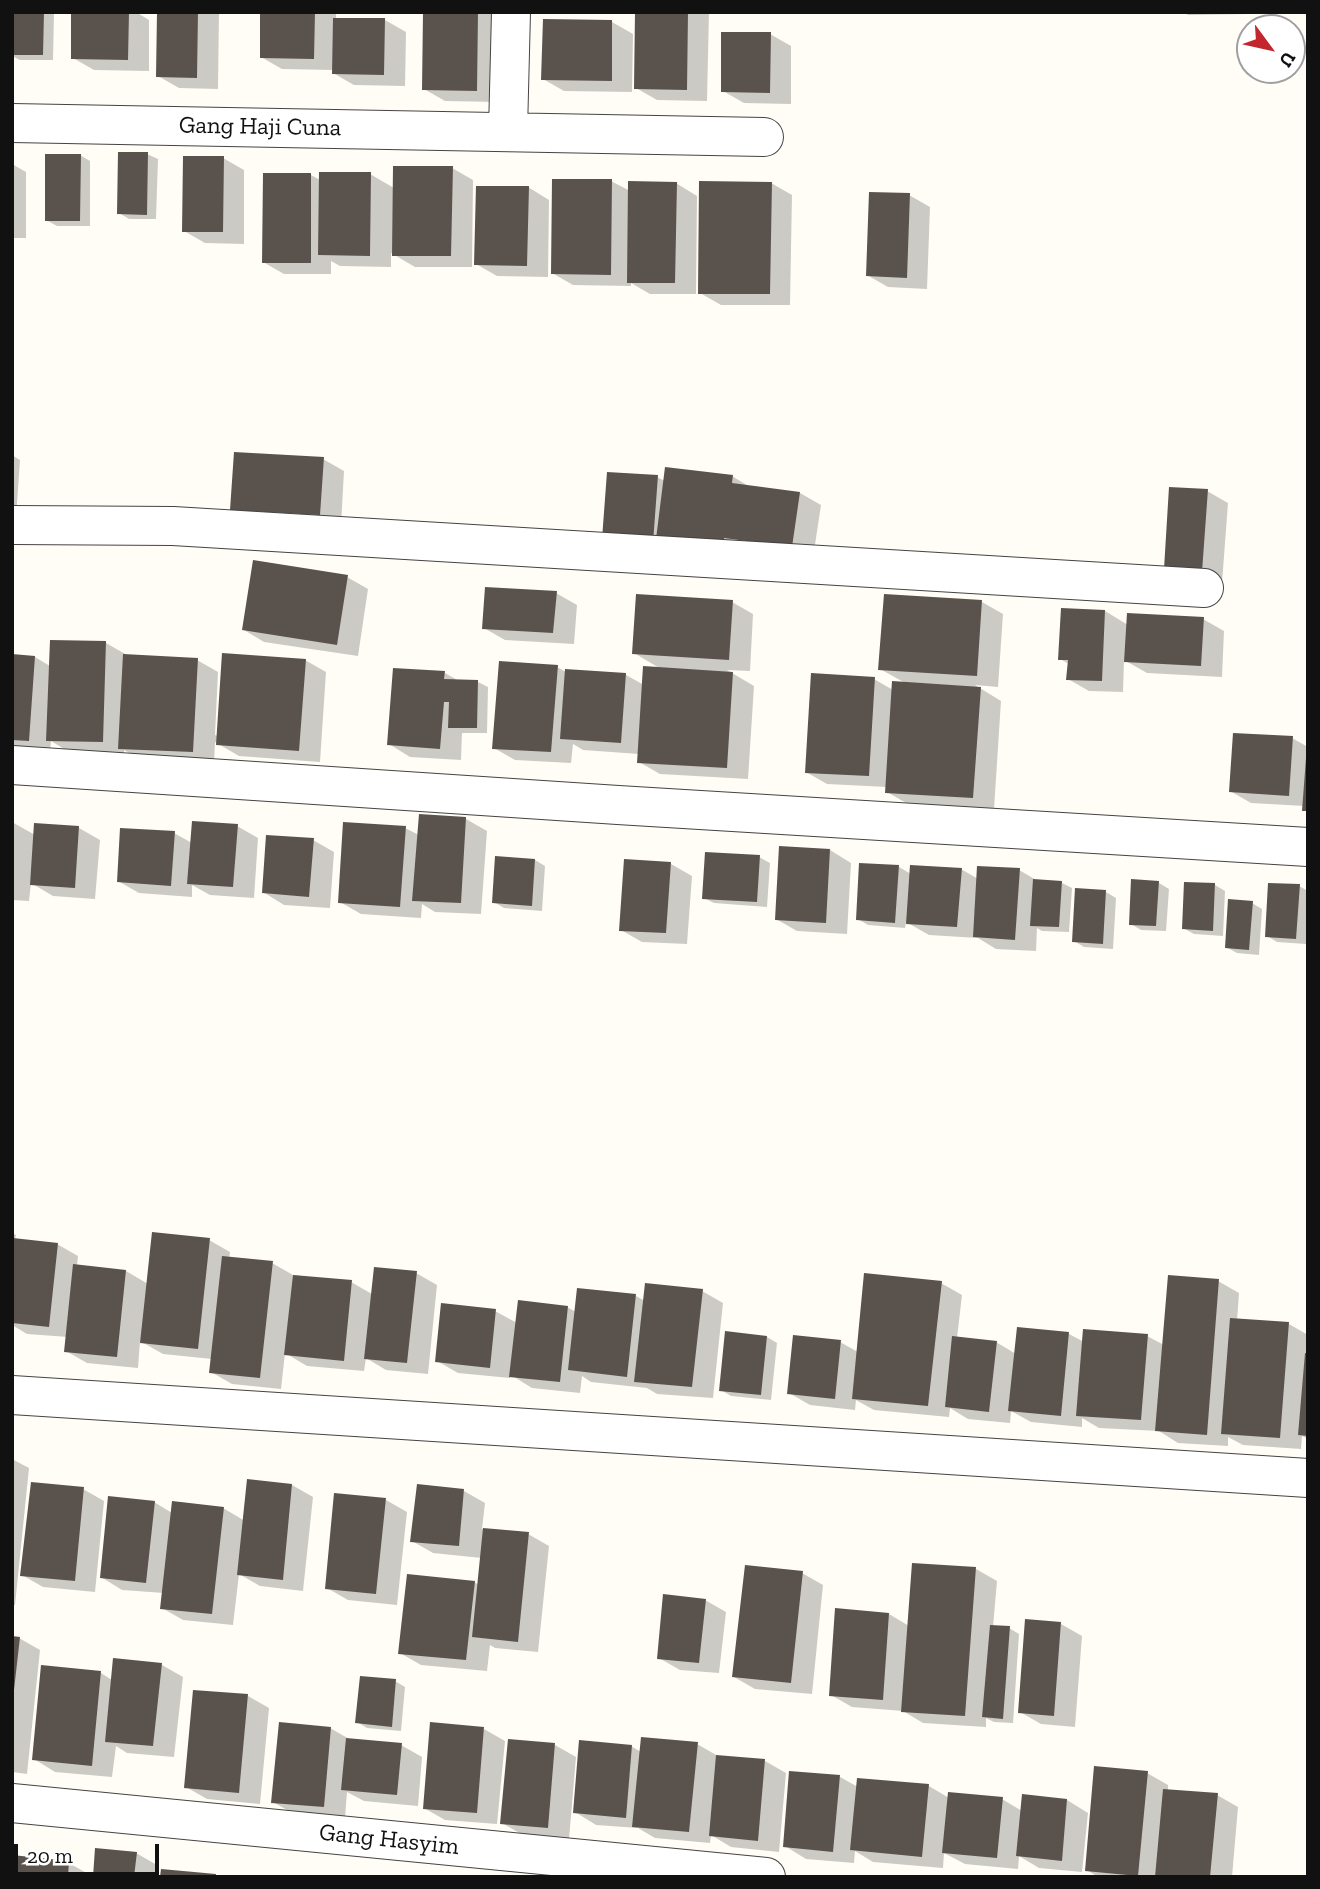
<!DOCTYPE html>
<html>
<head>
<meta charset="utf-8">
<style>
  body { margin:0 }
  #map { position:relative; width:1320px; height:1889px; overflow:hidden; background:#fffdf5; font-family:"Zilla Slab",serif }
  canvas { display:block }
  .frame { position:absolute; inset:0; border:14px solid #111; pointer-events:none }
  .north { position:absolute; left:1236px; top:14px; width:70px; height:70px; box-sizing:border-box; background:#fff; border:2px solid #a0a0a0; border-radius:50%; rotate:123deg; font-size:19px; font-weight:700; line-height:28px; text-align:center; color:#111 }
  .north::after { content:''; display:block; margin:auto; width:24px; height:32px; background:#c4262e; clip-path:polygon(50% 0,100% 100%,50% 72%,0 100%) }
  .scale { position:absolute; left:14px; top:1844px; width:145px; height:32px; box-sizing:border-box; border:4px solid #111; border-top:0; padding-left:9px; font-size:21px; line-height:24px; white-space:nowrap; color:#111; -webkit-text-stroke:5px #fff; paint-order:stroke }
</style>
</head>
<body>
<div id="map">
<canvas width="1320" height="1889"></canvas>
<div class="frame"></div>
<div class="north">U</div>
<div class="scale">20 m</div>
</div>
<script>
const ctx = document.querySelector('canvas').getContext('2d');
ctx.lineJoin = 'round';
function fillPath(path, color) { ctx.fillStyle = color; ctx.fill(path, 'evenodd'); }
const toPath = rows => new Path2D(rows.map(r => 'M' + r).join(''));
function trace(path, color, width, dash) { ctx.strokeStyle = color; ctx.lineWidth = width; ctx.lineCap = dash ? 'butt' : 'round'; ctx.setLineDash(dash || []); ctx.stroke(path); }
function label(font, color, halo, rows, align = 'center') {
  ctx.font = font + ' "Zilla Slab",serif'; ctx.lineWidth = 7; ctx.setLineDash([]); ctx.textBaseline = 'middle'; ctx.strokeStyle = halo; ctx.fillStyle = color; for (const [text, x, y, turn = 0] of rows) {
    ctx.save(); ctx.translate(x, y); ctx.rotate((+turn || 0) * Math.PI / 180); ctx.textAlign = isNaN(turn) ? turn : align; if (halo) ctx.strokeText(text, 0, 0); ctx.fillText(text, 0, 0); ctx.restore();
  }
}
fillPath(toPath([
  [12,12,54,12,53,60,20,60,12,56],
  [73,12,136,12,149,20,149,71,94,70,73,58],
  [159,12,219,12,218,89,179,88,158,76],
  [262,12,336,12,336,20,385,20,406,32,405,86,354,85,333,73,333,70,282,69,261,57],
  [425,12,493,12,498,102,445,101,424,89],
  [636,12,709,12,707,101,657,100,636,88],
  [1183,12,1249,12,1249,14,1188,15],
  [612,22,633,34,632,92,564,91,543,79],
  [770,34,791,46,791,104,744,103,723,91],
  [147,154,158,159,156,219,129,219,119,213],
  [80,155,90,161,90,226,57,226,46,220],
  [223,158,244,170,244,244,205,243,184,231],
  [12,164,26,172,26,238,12,238],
  [452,168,473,180,472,267,415,267,391,253,391,267,340,266,331,261,331,274,284,274,263,262,264,175,311,175,320,180,370,174,394,188],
  [611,181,630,191,676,183,697,196,696,294,650,294,631,283,631,286,573,285,552,273],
  [771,183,792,195,790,305,721,305,700,293],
  [528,187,549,200,548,277,497,276,476,264],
  [909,195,930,207,927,289,888,287,867,275],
  [12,455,20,460,15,533,12,533],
  [323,459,344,471,341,526,253,521,232,509],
  [732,476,750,487,800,493,821,505,813,558,625,550,657,477,665,481],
  [1207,491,1228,503,1222,583,1187,581],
  [347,577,368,589,358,656,264,642,244,630],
  [556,593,577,605,574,644,505,640,484,628],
  [732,602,753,614,750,671,727,670,754,686,748,779,660,774,639,762,639,754,583,750,573,744,571,763,515,760,494,748,557,667,566,672,626,675,644,685,661,669,634,653],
  [982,602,1003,614,998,687,975,685,1001,701,994,809,908,804,887,792,887,787,827,784,806,772,874,679,893,690,907,684,880,669],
  [1105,611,1128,625,1203,619,1224,631,1222,677,1147,673,1124,660,1123,692,1089,691,1068,679,1069,664,1060,659],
  [106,643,127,655,197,660,218,672,215,735,218,736,305,660,326,672,320,762,239,756,215,742,214,763,141,760,124,750,124,753,69,752,51,741,50,752,12,749,12,656,35,657,50,666],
  [445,673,459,681,478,682,488,687,487,733,462,733,461,760,410,757,389,744],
  [1292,738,1308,747,1308,812,1304,810,1305,806,1251,803,1230,791],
  [420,816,466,819,487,831,481,914,435,912,422,904,421,918,361,914,340,902,405,828,419,835],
  [12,822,35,835,79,828,100,840,95,899,53,896,31,883,29,901,12,900],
  [237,826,258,838,254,898,210,895,192,885,192,897,139,893,118,881,174,833,192,843],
  [313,840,334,852,330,908,284,905,263,892],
  [830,850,851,863,847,934,797,931,776,919],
  [759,857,770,863,767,907,714,903,704,898],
  [535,860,545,866,542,911,504,908,494,902],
  [671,864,692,876,687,944,642,942,621,930],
  [899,867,911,874,961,869,978,879,1019,870,1038,881,1062,883,1072,888,1069,932,1042,931,1037,928,1036,951,996,949,978,938,929,935,906,922,905,928,868,925,858,919],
  [1159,883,1169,889,1166,931,1141,930,1131,924],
  [1215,885,1225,891,1223,936,1194,934,1183,928],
  [1299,886,1308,891,1306,944,1277,942,1267,936],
  [1106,892,1116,898,1113,949,1084,947,1074,941],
  [1252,903,1262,909,1259,955,1237,953,1226,947],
  [12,1233,16,1235,15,1240,57,1244,78,1256,77,1266,126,1271,148,1284,209,1240,230,1252,229,1259,272,1263,293,1275,351,1282,372,1294,416,1273,437,1285,428,1374,386,1370,366,1358,364,1371,307,1366,285,1353,281,1389,232,1384,211,1372,212,1359,163,1354,140,1341,138,1368,87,1363,66,1351,68,1337,27,1334,12,1325],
  [1218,1281,1239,1293,1237,1321,1289,1324,1308,1335,1308,1439,1302,1436,1301,1449,1243,1445,1228,1437,1228,1446,1178,1443,1159,1431,1099,1428,1082,1418,1082,1427,1031,1422,1011,1411,1010,1423,968,1419,950,1408,949,1417,874,1410,856,1400,855,1410,810,1405,789,1393,840,1342,858,1352,941,1283,962,1295,957,1338,996,1342,1016,1354,1019,1329,1069,1334,1084,1342,1147,1336,1164,1345],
  [702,1291,723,1303,713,1398,657,1394,647,1388,591,1382,582,1376,580,1393,532,1388,511,1375,510,1378,458,1373,437,1361,495,1311,517,1323,567,1307,576,1312,636,1296,645,1301],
  [767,1337,777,1343,771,1400,731,1396,721,1390],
  [12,1459,29,1468,15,1605,12,1605],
  [292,1485,313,1497,303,1591,260,1586,239,1574,233,1625,183,1620,162,1608,164,1593,122,1590,101,1577,154,1502,172,1513,223,1508,245,1521],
  [83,1489,104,1501,95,1592,43,1587,22,1575],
  [464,1491,485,1503,482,1529,528,1534,549,1546,538,1652,495,1648,490,1645,487,1671,421,1665,400,1653,474,1582,479,1585,482,1558,433,1553,412,1541],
  [386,1500,407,1512,397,1605,348,1600,327,1588],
  [976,1569,997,1581,993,1627,1009,1628,1019,1634,1013,1723,994,1722,986,1718,986,1727,923,1723,903,1711,852,1707,831,1695,889,1614,909,1626],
  [802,1573,823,1585,812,1694,755,1689,734,1677],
  [705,1600,726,1612,719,1673,680,1670,659,1658],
  [1061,1624,1082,1636,1075,1727,1041,1724,1020,1712],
  [12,1638,19,1638,40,1650,27,1774,12,1772],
  [162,1665,183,1677,174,1757,127,1753,116,1746,112,1777,55,1772,34,1759,43,1667,101,1673,112,1680],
  [395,1681,405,1687,401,1731,367,1728,357,1722],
  [194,1692,248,1696,269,1708,260,1804,207,1799,186,1787],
  [330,1728,351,1740,401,1745,422,1757,418,1806,364,1801,347,1792,345,1818,294,1814,273,1802],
  [484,1729,505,1741,497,1824,445,1820,424,1808],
  [697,1744,718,1756,765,1761,786,1773,779,1852,731,1847,711,1835,710,1843,655,1838,638,1828,596,1825,575,1812,631,1746,641,1752],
  [555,1745,576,1757,569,1839,523,1835,502,1823],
  [1147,1773,1168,1785,1168,1791,1217,1795,1238,1807,1232,1877,1098,1877,1087,1870],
  [840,1777,858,1787,929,1786,949,1798,1002,1799,1022,1811,1067,1800,1088,1813,1082,1872,1039,1868,1019,1856,1018,1869,965,1864,944,1853,943,1868,873,1862,855,1851,854,1863,806,1859,785,1846],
  [136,1853,157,1865,156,1877,94,1877],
  [69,1863,90,1875,90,1877,12,1877]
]), '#0003');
fillPath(toPath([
  [12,12,44,12,43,55,12,55],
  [71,12,129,12,128,60,71,59],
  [157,12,198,12,197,78,156,77],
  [260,12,315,12,314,59,260,58],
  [423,12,478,12,477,91,422,90],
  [635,12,688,12,687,90,634,89],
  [333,18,385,18,384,75,332,74],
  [543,19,612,20,612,81,541,80],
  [721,32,771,32,770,93,721,92],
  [118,152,148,152,147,215,117,214],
  [45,154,81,154,80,221,45,221],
  [183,156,224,156,223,232,182,232],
  [393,166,453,166,451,256,392,256],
  [319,172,371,172,370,256,318,255],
  [263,173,311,173,311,263,262,263],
  [552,179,612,179,611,275,551,274],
  [628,181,677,182,675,283,627,283],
  [699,181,772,182,770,294,698,294],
  [476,186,529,186,527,266,474,265],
  [869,192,910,193,907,278,866,276],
  [234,452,324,457,320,515,230,510],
  [665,467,733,475,732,483,800,492,792,547,724,538,723,547,656,539],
  [607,472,658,475,653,543,602,539],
  [1169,487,1208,489,1202,572,1164,569],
  [253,560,348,575,337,645,242,630],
  [485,587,557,591,553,633,482,629],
  [636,594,733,600,729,660,632,654],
  [884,594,982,600,977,676,878,670],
  [1061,608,1105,610,1102,681,1066,680,1068,660,1058,660],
  [1127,613,1204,617,1201,666,1124,662],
  [50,640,106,641,103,742,46,741],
  [222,653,306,659,299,751,216,745],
  [12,654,35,656,29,741,12,740],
  [123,654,198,658,193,752,118,749],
  [499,661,558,665,551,752,492,749],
  [643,666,733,672,727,768,637,763],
  [393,668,445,671,444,679,478,680,477,728,448,728,449,702,444,702,440,749,387,745],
  [565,669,626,673,621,743,560,739],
  [811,673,875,677,869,776,805,773],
  [892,681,981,687,973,798,885,793],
  [1233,733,1293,736,1289,796,1229,792],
  [1306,758,1308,758,1308,811,1302,811],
  [419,814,466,817,461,903,412,901],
  [192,821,238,824,233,887,187,884],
  [343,822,406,826,400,907,338,903],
  [34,823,79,826,75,888,30,885],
  [120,828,175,831,171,886,117,882],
  [266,835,314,838,309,897,262,893],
  [779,846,830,849,826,923,775,920],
  [705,852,760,855,757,902,702,899],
  [495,856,535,859,532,906,492,903],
  [624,859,671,862,666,933,619,931],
  [859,863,899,865,895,923,856,920],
  [910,865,962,868,957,927,906,924],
  [977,866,1020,868,1015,940,973,937],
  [1033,879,1062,881,1059,927,1030,926],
  [1131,879,1159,881,1156,926,1129,925],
  [1184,882,1215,883,1213,931,1182,929],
  [1268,883,1300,884,1296,939,1265,937],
  [1075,888,1106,890,1103,944,1072,942],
  [1228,899,1253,901,1249,950,1225,948],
  [152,1232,210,1238,198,1349,140,1343],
  [13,1238,58,1243,49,1327,12,1323],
  [222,1256,273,1261,260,1378,209,1373],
  [73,1264,126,1270,117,1357,64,1352],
  [374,1267,417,1271,407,1363,364,1359],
  [864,1273,942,1281,928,1406,852,1399],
  [293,1275,352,1280,344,1361,284,1355],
  [1168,1275,1219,1279,1207,1435,1155,1431],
  [645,1283,703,1289,692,1387,634,1382],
  [577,1288,636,1294,627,1377,568,1370],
  [518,1300,568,1306,560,1382,509,1377],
  [441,1303,496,1309,490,1368,435,1362],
  [1230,1318,1289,1322,1280,1438,1221,1434],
  [1017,1327,1069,1332,1061,1416,1008,1411],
  [1083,1329,1148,1334,1141,1420,1076,1416],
  [725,1331,767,1336,761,1395,719,1391],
  [793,1335,841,1340,835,1399,787,1394],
  [952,1336,997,1341,989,1412,945,1407],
  [1305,1353,1308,1353,1308,1436,1298,1435],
  [247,1479,292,1484,283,1580,237,1575],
  [31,1482,84,1487,75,1581,20,1576],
  [417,1484,464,1489,459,1546,410,1542],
  [334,1493,386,1498,376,1594,325,1589],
  [108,1496,155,1501,146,1583,100,1578],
  [172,1501,224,1507,212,1614,160,1609],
  [483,1528,529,1532,518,1642,472,1637],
  [912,1563,976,1567,965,1716,901,1712],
  [745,1565,803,1571,791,1683,732,1677],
  [407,1574,475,1581,466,1660,398,1654],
  [663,1594,706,1599,699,1663,657,1659],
  [835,1608,889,1613,883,1700,829,1696],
  [1025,1619,1061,1622,1054,1716,1018,1713],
  [990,1625,1010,1626,1003,1719,982,1717],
  [12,1636,20,1637,14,1690,12,1690],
  [113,1658,162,1663,153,1746,105,1742],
  [41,1665,101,1671,92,1766,32,1760],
  [360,1676,396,1679,392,1727,355,1723],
  [193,1690,248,1694,239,1793,184,1788],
  [279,1722,331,1727,324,1807,271,1803],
  [430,1722,484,1727,477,1813,423,1809],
  [641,1737,698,1742,689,1832,632,1827],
  [346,1738,402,1743,397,1795,341,1790],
  [508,1739,555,1743,548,1828,500,1824],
  [579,1740,632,1745,626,1818,573,1813],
  [716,1755,765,1759,758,1841,709,1836],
  [1094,1766,1148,1771,1138,1876,1085,1871],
  [789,1771,840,1775,833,1852,783,1847],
  [857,1778,929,1784,922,1857,850,1850],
  [1163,1789,1218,1793,1210,1877,1155,1877],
  [948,1792,1003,1797,997,1858,942,1853],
  [1022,1794,1067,1799,1062,1861,1016,1856],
  [95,1848,137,1852,134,1877,93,1877],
  [12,1855,69,1861,68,1877,12,1877],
  [161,1869,216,1874,216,1877,160,1877]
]), '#5a524d');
const street = toPath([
  [12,123,764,137],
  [508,131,511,12],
  [12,525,173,526,1204,588],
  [12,765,618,805,1308,847],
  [12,1395,1308,1478],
  [12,1803,766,1877]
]);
trace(street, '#444', 40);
trace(street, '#fff', 38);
label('24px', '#111', '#fff', [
  ["Gang Haji Cuna",260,127,1],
  ["Gang Hasyim",389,1840,6]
]);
</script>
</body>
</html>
